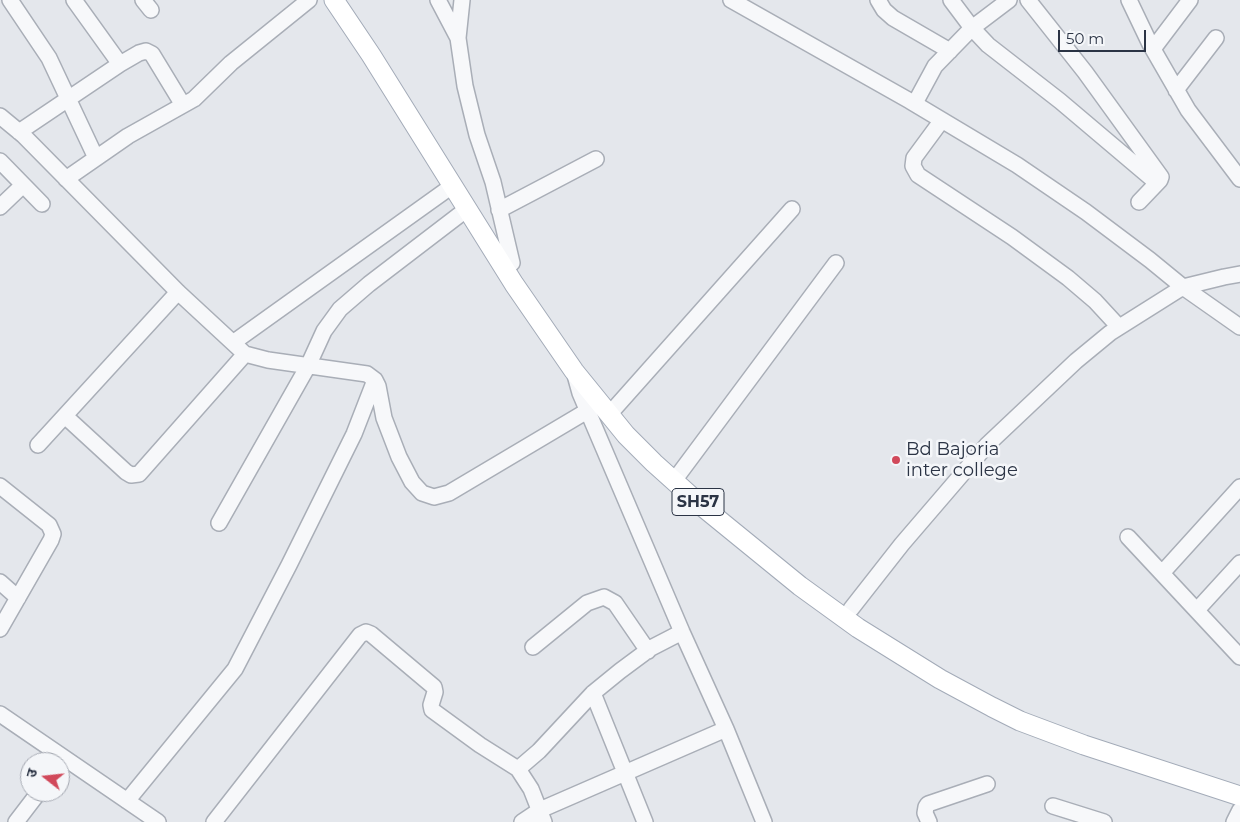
<!DOCTYPE html>
<html>
<head>
<meta charset="utf-8">
<style>
  body { margin:0 }
  #map { position:relative; width:1240px; height:822px; overflow:hidden; background:#e4e7ec; font-family:Montserrat,"Noto Sans Devanagari",sans-serif }
  canvas { display:block }
  .north { position:absolute; left:20px; top:752px; width:50px; height:50px; box-sizing:border-box; background:#f4f6f9; border:1px solid #a4a8b1; border-radius:50%; rotate:286deg; font-size:14px; font-weight:700; line-height:20px; text-align:center; color:#2b3445 }
  .north::after { content:''; display:block; margin:auto; width:18px; height:22px; background:#d1495b; clip-path:polygon(50% 0,100% 100%,50% 72%,0 100%) }
  .scale { position:absolute; left:1058px; top:30px; width:88px; height:22px; box-sizing:border-box; border:2px solid #2b3445; border-top:0; padding-left:6px; font-size:15px; line-height:18px; white-space:nowrap; color:#2b3445; -webkit-text-stroke:4px #f4f6f9; paint-order:stroke }
</style>
</head>
<body>
<div id="map">
<canvas width="1240" height="822"></canvas>
<div class="north">उ</div>
<div class="scale">50 m</div>
</div>
<script>
const ctx = document.querySelector('canvas').getContext('2d');
ctx.lineJoin = 'round';
const toPath = rows => new Path2D(rows.map(r => 'M' + r).join(''));
function trace(path, color, width, dash) { ctx.strokeStyle = color; ctx.lineWidth = width; ctx.lineCap = dash ? 'butt' : 'round'; ctx.setLineDash(dash || []); ctx.stroke(path); }
function label(font, color, halo, rows, align = 'center') {
  ctx.font = font + ' Montserrat,sans-serif'; ctx.lineWidth = 5; ctx.setLineDash([]); ctx.textBaseline = 'middle'; ctx.strokeStyle = halo; ctx.fillStyle = color; for (const [text, x, y, turn = 0] of rows) {
    ctx.save(); ctx.translate(x, y); ctx.rotate((+turn || 0) * Math.PI / 180); ctx.textAlign = isNaN(turn) ? turn : align; if (halo) ctx.strokeText(text, 0, 0); ctx.fillText(text, 0, 0); ctx.restore();
  }
}
const minor = toPath([
  [10,0,49,58,96,158],
  [74,0,120,64],
  [143,0,151,10],
  [438,0,458,38],
  [462,0,458,38,465,86,477,135,493,182,512,263],
  [731,0,910,101,1017,165,1086,212,1150,260,1183,287,1240,327],
  [878,0,884,10,893,18,950,51],
  [951,0,972,28,988,45,1060,101,1157,183],
  [1028,0,1085,72,1161,177,1160,180,1139,202],
  [1129,0,1150,44,1188,110,1240,179],
  [1153,49,1190,0],
  [1176,90,1216,38],
  [915,103,935,66,972,28,1009,0],
  [0,116,23,135,178,292,245,354,268,360,367,374,375,380,378,386,384,418,399,457,412,482,422,493,434,497,449,493,587,411],
  [942,120,914,158,913,166,918,175,1012,237,1068,278,1095,301,1119,327],
  [19,132,120,64,139,53,146,51,152,54,183,105],
  [0,161,42,204],
  [66,179,128,136,194,99,231,63,309,0],
  [0,207,23,185],
  [499,210,596,159],
  [234,342,452,186],
  [575,375,580,393,682,632,726,729,764,822],
  [614,409,792,209],
  [65,416,126,472,131,475,139,474,245,354],
  [38,445,178,292],
  [679,474,836,263],
  [0,486,49,525,53,534,51,540,0,629],
  [219,523,308,366,324,331,340,309,369,284,467,209],
  [1128,537,1240,657],
  [1163,572,1240,487],
  [0,582,18,598],
  [851,609,902,544,987,445,1076,361,1110,333,1183,287,1224,277,1240,274],
  [1197,610,1240,563],
  [533,647,587,603,604,597,615,603,648,651],
  [593,693,645,822],
  [0,714,158,822],
  [518,769,539,751,593,693,620,671,651,648,682,632],
  [127,801,235,669,289,565,354,434,375,380],
  [1053,806,1104,822],
  [16,822,39,792],
  [214,822,360,635,366,632,371,634,434,687,435,692,431,705,432,710,480,745,518,769,531,789,544,822],
  [522,822,540,810,726,729],
  [929,822,925,813,926,807,928,804,987,784],
  [1234,822,1240,810]
]);
const major = toPath([
  [334,0,371,55,514,284,574,371,626,435,654,463,703,507,800,586,858,628,940,679,992,707,1020,721,1084,745,1240,796]
]);
trace(minor, '#a9aeb7', 18);
trace(major, '#a3abb8', 21);
trace(minor, '#f7f8fa', 15);
trace(major, '#fff', 19);
for (const [x, y, r, color] of [
  [896,460,5,"#d1495b"]
]) { const dot = new Path2D(); dot.arc(x, y, r, 0, 2 * Math.PI); ctx.fillStyle = color; ctx.fill(dot); trace(dot, '#f4f6f9', 2); }
for (const [x, y, w] of [
  [698,502,52]
]) { const box = new Path2D(); box.roundRect(x - w / 2, y - 13.5, w, 27, 4); ctx.fillStyle = '#f4f6f9'; ctx.fill(box); trace(box, '#2b3445', 1); }
label('bold 16px', '#2b3445', null, [
  ["SH57",698,502]
]);
label('18px', '#2b3445', '#f4f6f9', [
  ["Bd Bajoria",906,450],
  ["inter college",906,471]
], 'left');
</script>
</body>
</html>
